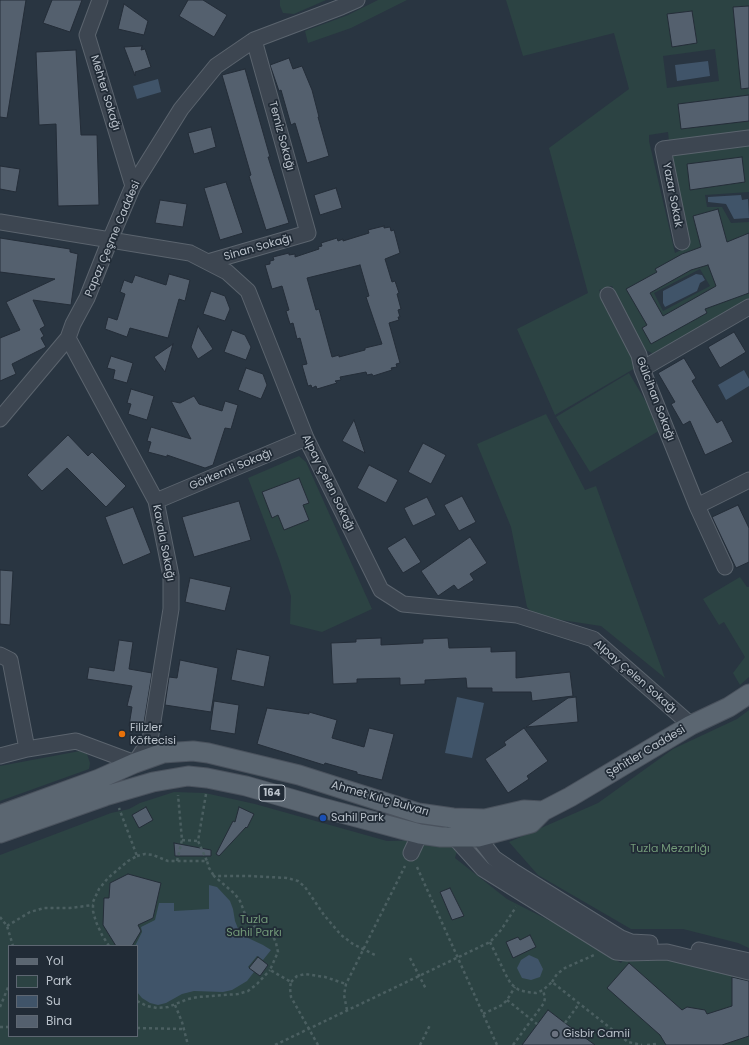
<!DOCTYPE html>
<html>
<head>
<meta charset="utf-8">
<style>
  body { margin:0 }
  #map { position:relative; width:749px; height:1045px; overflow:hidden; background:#293541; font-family:Poppins,sans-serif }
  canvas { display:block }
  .legend { position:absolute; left:8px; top:945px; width:130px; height:92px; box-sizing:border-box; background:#212b36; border:1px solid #5e6772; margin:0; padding:5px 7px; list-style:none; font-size:12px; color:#bac2cb }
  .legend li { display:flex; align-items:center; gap:8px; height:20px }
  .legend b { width:20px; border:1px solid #5e6772 }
</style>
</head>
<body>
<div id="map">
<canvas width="749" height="1045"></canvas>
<ul class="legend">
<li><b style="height:5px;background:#5b6671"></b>Yol</li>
<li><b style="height:11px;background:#2c4343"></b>Park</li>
<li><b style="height:11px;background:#405469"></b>Su</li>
<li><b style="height:11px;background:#54606e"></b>Bina</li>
</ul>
</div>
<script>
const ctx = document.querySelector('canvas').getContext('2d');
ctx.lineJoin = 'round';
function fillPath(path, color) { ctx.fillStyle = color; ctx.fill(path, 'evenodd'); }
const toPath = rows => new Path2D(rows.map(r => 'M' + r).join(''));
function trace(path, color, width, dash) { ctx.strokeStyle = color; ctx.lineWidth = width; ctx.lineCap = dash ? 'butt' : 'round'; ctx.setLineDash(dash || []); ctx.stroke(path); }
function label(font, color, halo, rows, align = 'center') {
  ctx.font = font + ' Poppins,sans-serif'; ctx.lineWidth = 3.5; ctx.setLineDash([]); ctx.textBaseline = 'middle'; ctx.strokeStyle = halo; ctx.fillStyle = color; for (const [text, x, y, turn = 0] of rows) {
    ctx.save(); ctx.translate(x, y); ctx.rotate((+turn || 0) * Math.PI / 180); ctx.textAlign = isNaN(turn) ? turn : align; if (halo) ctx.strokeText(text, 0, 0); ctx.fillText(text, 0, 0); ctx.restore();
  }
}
fillPath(toPath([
  [280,0,326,0,294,14,283,13,280,6],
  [378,0,407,0,351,28,308,43,305,31,348,15],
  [506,0,749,0,749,132,669,141,668,132,649,135,649,141,675,253,687,247,669,156,749,145,749,192,705,195,707,207,722,207,731,223,749,222,749,301,655,355,641,347,612,286,599,290,636,358,637,367,555,415,517,329,588,293,549,148,629,89,614,33,523,56],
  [715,49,719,81,667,88,663,56],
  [700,269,710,286,663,311,654,293],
  [629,373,662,429,590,472,556,417],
  [546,414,585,490,596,486,665,678,601,626,535,616,527,607,511,527,477,444],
  [299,456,306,462,372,609,322,632,290,624,291,596,279,559,248,478],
  [740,577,747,587,749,587,749,677,740,685,733,673,745,657,724,622,719,625,703,599],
  [749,710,749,948,738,943,683,929,631,929,538,875,509,842,598,803,673,749,737,719],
  [80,751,87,754,90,763,89,769,0,801,0,766],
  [174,792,205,793,255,804,387,841,430,840,444,842,457,851,455,858,507,899,566,929,621,963,625,956,664,956,749,975,749,1045,0,1045,0,855,111,813,129,809,140,803],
  [9,946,137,946,137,1036,9,1036]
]), '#2c4343');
fillPath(toPath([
  [708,61,710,76,677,81,675,65],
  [158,79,161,92,137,99,133,86],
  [741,195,742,200,748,199,749,218,734,219,726,204,708,202,708,197],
  [696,274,702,275,705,280,700,283,697,291,665,307,663,303,663,291],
  [744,370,749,379,749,386,726,400,718,385],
  [457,697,484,703,472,758,445,753],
  [209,885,217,887,230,901,233,909,235,921,239,931,246,937,263,945,271,950,263,960,257,956,248,967,254,972,247,981,232,990,223,992,194,991,182,994,166,1003,158,1005,150,1003,142,998,137,992,137,946,135,946,142,932,141,927,155,920,159,903,174,903,174,911,209,909],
  [529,955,538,959,543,969,540,977,531,980,522,978,517,968,521,960]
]), '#405469');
const building = toPath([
  [0,0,26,0,7,118,0,117,0,0],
  [52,0,82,0,70,32,43,23,52,0],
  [188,0,203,0,227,15,214,37,179,16,188,0],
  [124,4,148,21,144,35,118,29,124,4],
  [749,6,749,88,741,89,733,7,749,6],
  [692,11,697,43,672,47,667,14,692,11],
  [142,46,141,50,145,49,151,67,135,72,135,76,124,47,142,46],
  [76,50,81,135,97,135,99,205,58,206,56,124,39,125,36,52,76,50],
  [289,58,293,69,302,66,312,90,319,117,318,117,329,156,307,163,295,123,291,125,281,90,279,91,270,65,289,58],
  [245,69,270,157,268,157,289,223,266,230,249,176,251,175,222,75,245,69],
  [749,95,749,121,681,129,678,104,749,95],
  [211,127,216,147,194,154,188,133,211,127],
  [742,157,745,182,690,190,687,164,742,157],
  [0,166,20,169,16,192,0,189,0,166],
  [226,182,243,233,220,240,204,188,226,182],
  [336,188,342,208,320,215,314,195,336,188],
  [160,200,187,204,183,227,155,223,160,200],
  [718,209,727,242,749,233,749,293,705,309,707,313,651,344,642,328,647,325,626,289,657,272,655,269,682,254,701,247,693,216,718,209],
  [708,265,716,286,663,316,650,293,691,270,708,265],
  [384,226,384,228,390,227,391,231,394,230,400,253,385,259,392,282,395,281,399,293,397,294,401,309,398,310,400,317,398,317,399,320,389,323,400,363,396,364,397,367,391,368,392,370,373,376,372,374,367,375,366,372,340,377,341,380,335,381,337,383,317,389,316,386,312,388,311,385,308,386,302,365,307,364,300,338,297,339,293,323,290,324,286,311,289,310,282,286,272,289,265,265,270,264,270,261,274,260,273,257,289,253,289,255,295,254,295,257,319,249,318,247,322,246,321,243,337,238,338,241,343,239,343,241,369,233,368,230,384,226],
  [360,265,369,296,366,297,382,344,365,348,365,350,339,357,339,355,332,357,319,309,316,310,307,278,360,265],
  [0,238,70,249,70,252,78,254,71,305,33,300,45,326,40,329,44,336,41,338,46,347,12,364,16,374,0,381,0,338,20,330,6,302,55,279,0,272,0,238],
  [169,274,190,280,185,301,179,299,168,338,130,328,127,337,105,329,108,317,117,320,125,294,120,292,124,280,132,283,135,275,166,285,169,274],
  [211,291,225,296,230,309,225,321,203,314,211,291],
  [198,326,213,349,198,359,191,347,198,326],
  [232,330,245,335,251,347,246,360,224,352,232,330],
  [734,332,746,352,720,368,708,347,734,332],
  [173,344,165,372,154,357,173,344],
  [111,356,133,363,127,383,113,379,115,370,107,368,111,356],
  [684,358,696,378,692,381,717,423,722,420,733,442,705,455,690,421,683,425,671,404,675,402,658,373,684,358],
  [246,368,263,374,267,385,261,399,238,390,246,368],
  [131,389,154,396,147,420,128,414,131,404,127,403,131,389],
  [194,396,199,404,222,411,225,401,238,405,231,429,225,428,213,465,205,468,167,455,167,457,148,452,151,442,147,441,151,427,191,439,171,401,180,403,194,396],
  [354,420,365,453,342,441,354,420],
  [68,435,88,456,92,452,126,486,106,507,67,468,42,491,27,475,68,435],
  [423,443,446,455,431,484,408,472,423,443],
  [369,465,398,480,386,503,357,488,369,465],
  [299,478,309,503,303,505,309,520,284,530,278,515,272,518,262,492,299,478],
  [462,496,476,522,459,531,444,505,462,496],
  [427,497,436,515,413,526,404,508,427,497],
  [239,501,251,540,194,557,182,517,239,501],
  [738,505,749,528,749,562,736,568,712,517,738,505],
  [133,507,151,553,123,565,105,517,133,507],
  [405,537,421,562,403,573,387,548,405,537],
  [470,537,487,563,470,574,474,580,458,590,454,585,438,596,421,571,470,537],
  [0,570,13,571,10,625,0,624,0,570],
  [190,578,231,587,225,611,185,602,190,578],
  [381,638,381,645,423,643,423,639,448,638,449,648,491,647,491,652,516,651,516,678,570,672,573,696,532,701,531,692,492,692,492,688,467,688,466,678,425,680,425,684,400,685,400,678,357,679,357,683,333,684,331,643,356,642,356,639,381,638],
  [119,640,133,642,129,669,152,673,143,729,129,726,132,707,127,706,132,686,87,679,89,667,114,671,119,640],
  [237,649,270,656,264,687,231,680,237,649],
  [180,660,218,668,211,712,165,705,169,677,177,678,180,660],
  [576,697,578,722,526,727,568,698,576,697],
  [214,701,239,705,235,734,210,730,214,701],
  [267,708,309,714,309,712,337,720,332,738,364,747,369,728,394,734,382,780,357,774,357,772,325,763,324,765,257,744,267,708],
  [524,728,548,761,527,776,529,779,508,793,485,759,506,745,504,742,524,728],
  [146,807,153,820,139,828,132,815,146,807],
  [239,807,254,814,247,828,246,827,219,856,216,854,233,821,235,822,239,807],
  [174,843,211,850,211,856,175,856,174,843],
  [128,874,161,883,153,918,138,925,141,931,132,946,116,946,103,925,104,898,109,898,110,883,128,874],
  [450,888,464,916,452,920,440,892,450,888],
  [530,935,536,947,513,958,506,942,518,937,520,940,530,935],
  [258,957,268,965,260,976,249,968,258,957],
  [629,963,682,1010,687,1007,705,1010,707,1014,732,1006,732,977,749,981,749,1036,722,1045,666,1045,660,1035,607,988,629,963],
  [548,1010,565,1023,595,1045,522,1045,548,1010]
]);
fillPath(building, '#54606e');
trace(building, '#242d38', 1);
const minor = toPath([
  [100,0,87,35,133,186],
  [0,222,190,253,227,272,248,291,306,438,381,590,403,604,517,615,593,639,691,725],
  [682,242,663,149,749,138],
  [208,262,308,233,254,40],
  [608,295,639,355,642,369,697,506,725,567],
  [68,338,156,501,171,576,171,609,150,740,135,763],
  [642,369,749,307],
  [0,419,68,338,73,324,87,298,110,240,133,186,181,109,216,66,254,40,341,7,357,0],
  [156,501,306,438],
  [697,506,749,480],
  [0,655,10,660,27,749],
  [0,756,27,749,76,741,135,763],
  [478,827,478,837,494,858,513,871,621,938,631,942,650,943],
  [454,829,454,837,483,869,616,952,627,953,667,952,749,972],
  [411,853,420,834],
  [699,950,749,961]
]);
const major = toPath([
  [0,815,99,779,135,763,163,753,193,751,208,753,299,775,418,813,453,818,485,819,524,810,543,811],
  [0,833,105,796,153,782,188,776,207,778,246,786,319,807,420,834,441,837,478,837,531,823,543,811,570,797,691,725,729,707,749,694]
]);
trace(minor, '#5b646e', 17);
trace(major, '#4a525d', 21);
trace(toPath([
  [206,794,198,841,207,861],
  [182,840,198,841],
  [137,856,145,854,153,855,168,861,207,861,209,868,214,876],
  [177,861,182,840,178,795],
  [417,867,497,1045],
  [0,917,7,926,13,946],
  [7,926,30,912,44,908,70,908,93,905],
  [490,942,506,975,511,984,519,990,527,992,536,993,543,990,552,982,628,1042,642,1045],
  [109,946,102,935,96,922,93,911,93,902,99,889,108,878,128,861,137,856,119,808],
  [410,958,426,989],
  [291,982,297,976,305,974,325,977,346,984],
  [552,982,557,974,565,968,594,955],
  [507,1000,537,1024],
  [137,1001,147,1006,157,1008,168,1007,188,999,198,997,238,994,248,991,257,984,270,970],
  [175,1005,182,1022,188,1045],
  [0,1007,9,985],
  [347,1010,344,995,346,984,405,866],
  [483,1014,502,1005,507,1000,515,987],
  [565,1023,579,1004],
  [0,1027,9,1027],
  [137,1028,184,1029],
  [275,1045,490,942,501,930,516,907],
  [318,1045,291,997,290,988,291,982,270,970,278,952,276,943,273,936,254,926,247,919,240,901,235,894,214,876,249,876,287,878,298,881,305,887,324,915,341,935,353,944,375,955],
  [420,1045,430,1025],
  [513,1045,544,1003,545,998,543,990],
  [647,1045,656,1044]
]), '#4b5f61', 2.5, [3, 3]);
trace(minor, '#3d4651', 15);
trace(major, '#5b6671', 19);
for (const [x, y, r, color] of [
  [122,734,4,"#e8710a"],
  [323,818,4,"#1a4fb4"],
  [555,1034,4,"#6b7280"]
]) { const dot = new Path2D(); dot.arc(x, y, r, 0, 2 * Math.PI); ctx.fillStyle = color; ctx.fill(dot); trace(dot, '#212b36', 1.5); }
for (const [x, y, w] of [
  [272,793,26]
]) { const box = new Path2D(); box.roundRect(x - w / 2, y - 8, w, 16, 3); ctx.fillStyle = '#212b36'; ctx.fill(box); trace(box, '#bac2cb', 1); }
label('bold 10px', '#bac2cb', null, [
  ["164",272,793]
]);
label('11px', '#bac2cb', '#212b36', [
  ["Mehter Sokağı",105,93,73],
  ["Temiz Sokağı",281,136,75],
  ["Yazar Sokak",672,195,79],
  ["Papaz Çeşme Caddesi",113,239,-67],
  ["Sinan Sokağı",258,248,-16],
  ["Gülcihan Sokağı",655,399,69],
  ["Görkemli Sokağı",231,470,-23],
  ["Alpay Çelen Sokağı",328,483,64],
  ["Kavala Sokağı",163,543,79],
  ["Alpay Çelen Sokağı",635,677,41],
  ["Şehitler Caddesi",646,752,-31],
  ["Ahmet Kılıç Bulvarı",380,799,16]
]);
label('11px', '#bac2cb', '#212b36', [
  ["Filizler",130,728],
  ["Köftecisi",130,741],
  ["Sahil Park",331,818],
  ["Gisbir Camii",563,1034]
], 'left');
label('11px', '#739a79', '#212b36', [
  ["Tuzla Mezarlığı",670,849],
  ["Tuzla",254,920],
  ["Sahil Parkı",254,933]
]);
</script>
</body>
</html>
